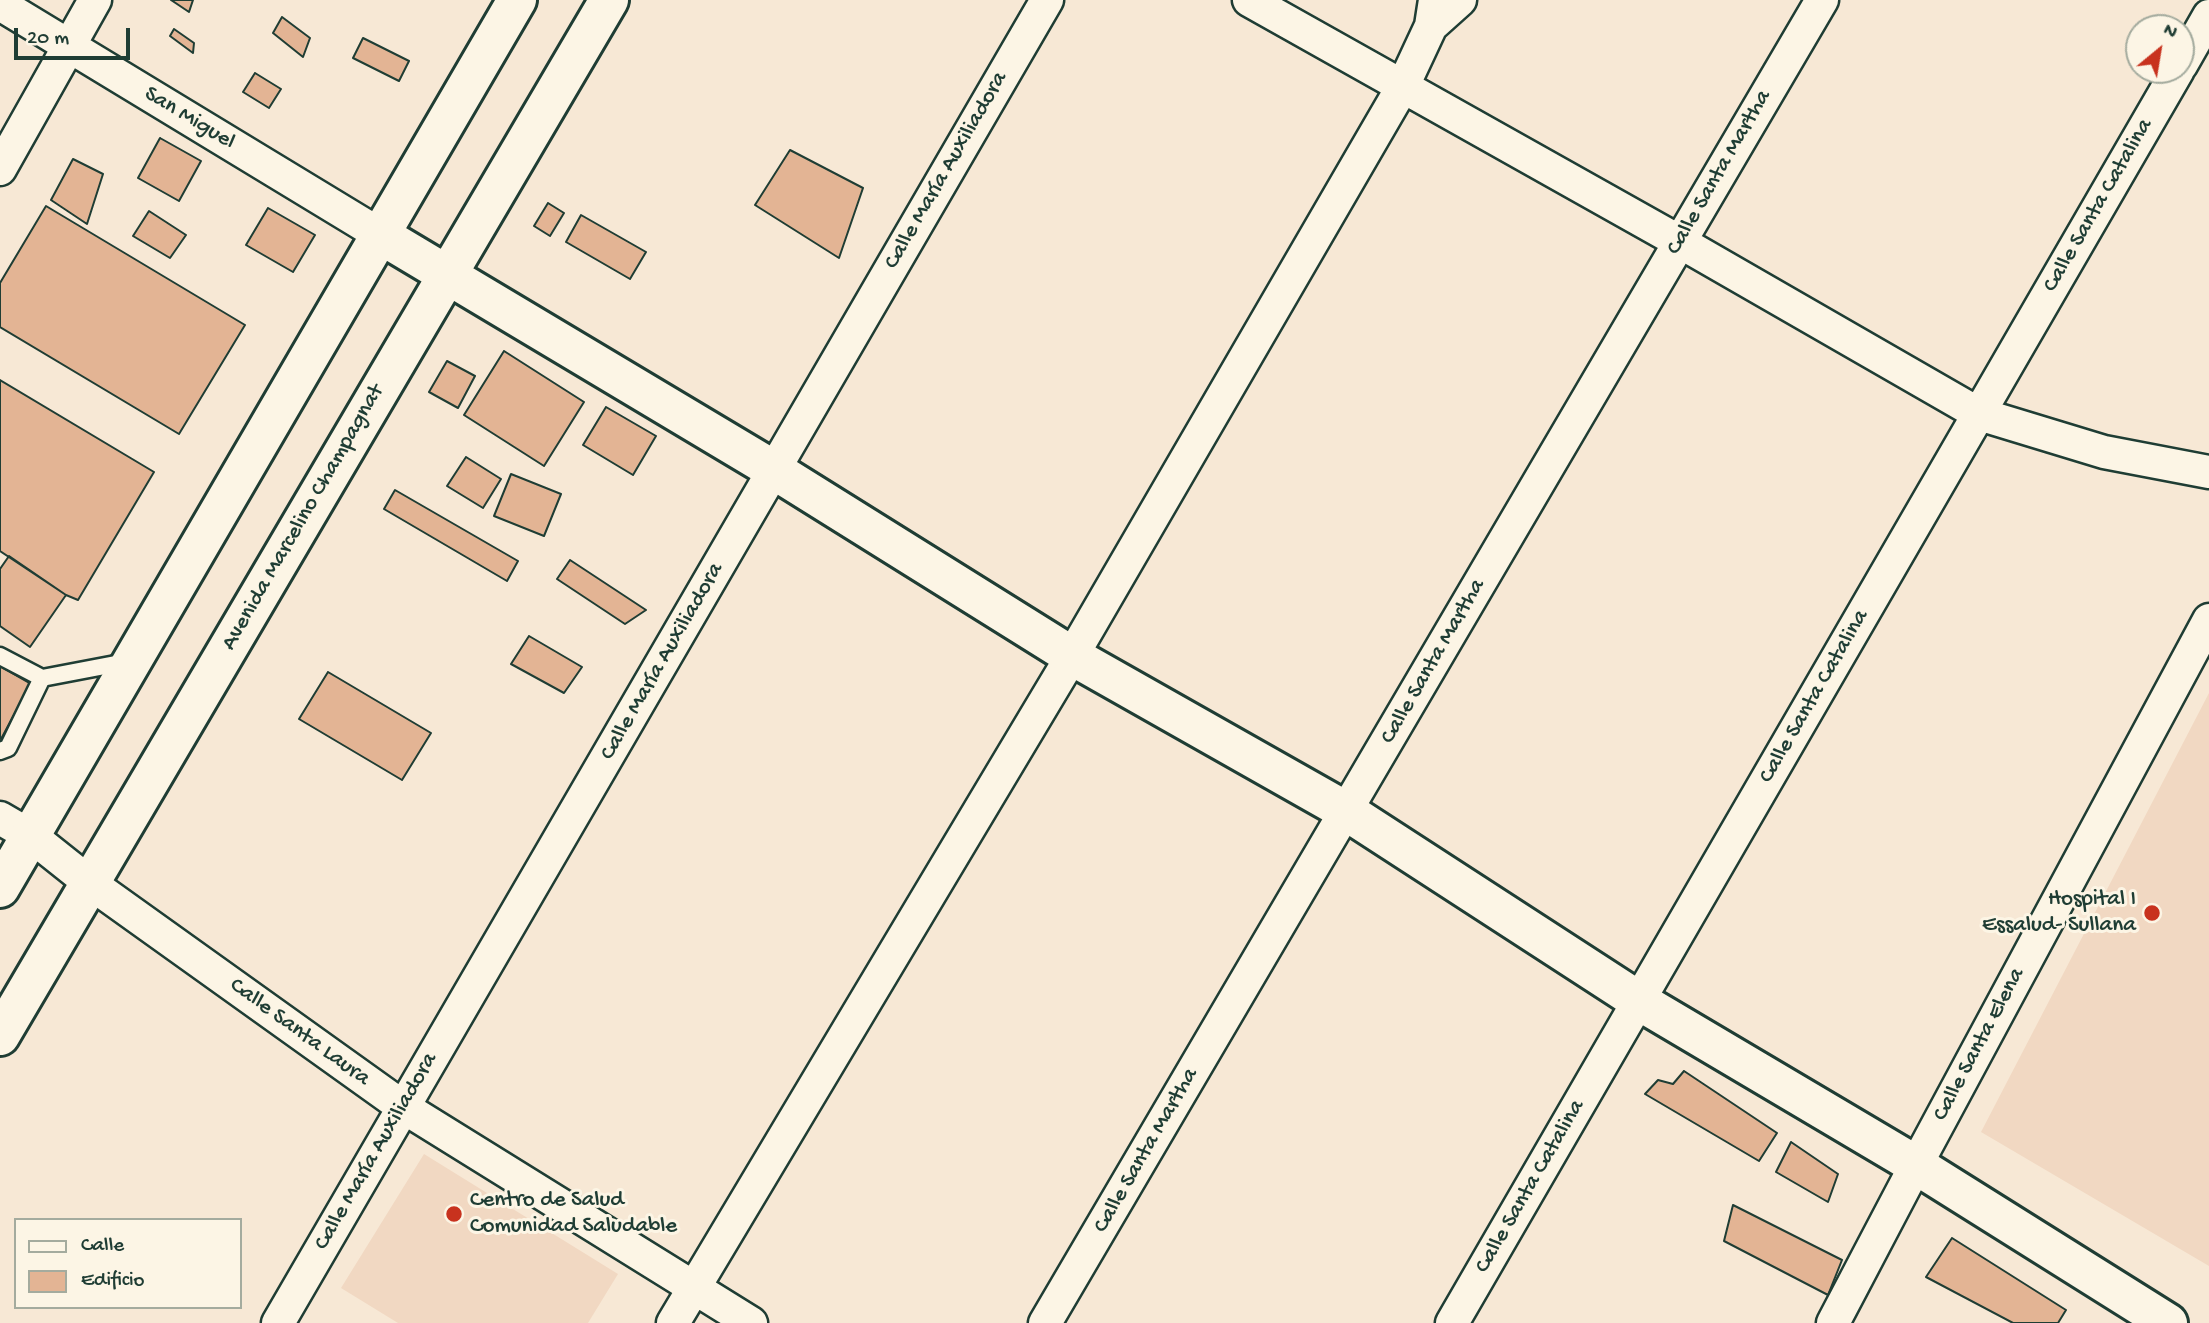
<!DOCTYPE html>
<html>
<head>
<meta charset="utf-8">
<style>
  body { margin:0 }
  #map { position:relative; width:2209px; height:1323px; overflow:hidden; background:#f7e8d5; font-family:"Gochi Hand",sans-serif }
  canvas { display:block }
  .legend { position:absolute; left:14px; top:1218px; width:228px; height:91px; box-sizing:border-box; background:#fcf5e5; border:2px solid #a4ab9e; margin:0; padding:9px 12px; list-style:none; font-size:21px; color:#1f3d34 }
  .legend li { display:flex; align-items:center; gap:14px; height:35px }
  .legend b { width:35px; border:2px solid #a4ab9e }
  .north { position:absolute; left:2125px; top:14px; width:70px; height:70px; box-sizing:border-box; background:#fcf5e5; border:2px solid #a4ab9e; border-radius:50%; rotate:30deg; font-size:19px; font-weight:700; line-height:28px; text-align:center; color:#1f3d34 }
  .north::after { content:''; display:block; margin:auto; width:24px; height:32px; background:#c8321e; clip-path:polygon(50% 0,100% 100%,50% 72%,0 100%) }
  .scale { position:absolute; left:14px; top:28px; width:116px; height:32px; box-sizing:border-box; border:4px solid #1f3d34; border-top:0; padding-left:9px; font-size:21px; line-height:24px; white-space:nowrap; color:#1f3d34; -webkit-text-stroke:5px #fcf5e5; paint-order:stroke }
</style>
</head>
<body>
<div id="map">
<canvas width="2209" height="1323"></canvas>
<ul class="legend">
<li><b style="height:9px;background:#fcf5e5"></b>Calle</li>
<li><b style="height:19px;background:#e3b494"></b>Edificio</li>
</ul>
<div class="north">N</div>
<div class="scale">20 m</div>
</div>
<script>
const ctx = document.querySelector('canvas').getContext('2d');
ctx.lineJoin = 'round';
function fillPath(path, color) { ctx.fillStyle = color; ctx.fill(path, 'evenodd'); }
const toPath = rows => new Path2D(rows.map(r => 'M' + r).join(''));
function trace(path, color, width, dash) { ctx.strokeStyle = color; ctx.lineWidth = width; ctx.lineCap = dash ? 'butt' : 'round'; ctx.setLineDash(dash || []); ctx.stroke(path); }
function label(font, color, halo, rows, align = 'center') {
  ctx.font = font + ' "Gochi Hand",sans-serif'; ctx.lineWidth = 6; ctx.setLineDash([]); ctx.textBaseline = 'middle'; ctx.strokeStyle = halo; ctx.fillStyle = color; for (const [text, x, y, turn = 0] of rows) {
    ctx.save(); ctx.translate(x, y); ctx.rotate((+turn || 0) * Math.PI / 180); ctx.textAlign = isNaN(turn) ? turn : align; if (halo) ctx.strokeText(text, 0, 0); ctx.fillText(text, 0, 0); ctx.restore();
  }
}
fillPath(toPath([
  [2209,693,2209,1266,1981,1132],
  [424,1154,618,1274,588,1323,398,1323,341,1288]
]), '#f1d8c2');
const building = toPath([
  [171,0,193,0,189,12,171,0],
  [282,17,310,38,303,57,273,33,282,17],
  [174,29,194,43,193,53,170,36,174,29],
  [363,38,409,61,399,81,353,58,363,38],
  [255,73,281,89,269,108,243,92,255,73],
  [160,138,201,161,179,201,138,178,160,138],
  [790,150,863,188,839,258,755,205,790,150],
  [73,159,103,174,87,224,51,200,73,159],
  [548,203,564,213,550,236,534,226,548,203],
  [46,206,245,325,179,434,0,327,0,283,46,206],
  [268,208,315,235,293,272,246,245,268,208],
  [149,211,186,235,170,258,133,236,149,211],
  [581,215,646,252,630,279,566,242,581,215],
  [504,351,584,402,544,466,464,415,504,351],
  [447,361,475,376,458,408,429,392,447,361],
  [0,380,154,472,78,600,66,595,0,551,0,380],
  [606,407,656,436,633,475,583,445,606,407],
  [466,457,501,479,483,508,447,486,466,457],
  [511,474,561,494,544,536,494,516,511,474],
  [395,490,518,561,507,581,384,509,395,490],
  [9,556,66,595,30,647,0,626,0,569,9,556],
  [570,560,646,610,625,624,557,579,570,560],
  [529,636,582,667,564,693,511,664,529,636],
  [0,666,31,684,1,739,0,738,0,666],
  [328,672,431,733,402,780,299,719,328,672],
  [1684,1071,1777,1133,1759,1161,1645,1094,1658,1080,1673,1084,1684,1071],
  [1791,1142,1838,1174,1828,1202,1776,1172,1791,1142],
  [1733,1205,1842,1260,1828,1295,1724,1241,1733,1205],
  [1952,1238,2066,1310,2058,1323,2013,1323,1926,1277,1952,1238]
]);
fillPath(building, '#e3b494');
trace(building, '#1f3d34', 2);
const lane = toPath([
  [0,656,42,678],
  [0,751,8,748,42,678,126,662]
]);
const street = toPath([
  [1249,0,1680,242,1979,414,2104,452,2209,472],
  [0,4,379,234],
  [1431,26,1460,0],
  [2181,65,2209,16],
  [0,169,95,0],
  [0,818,31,836,90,883,403,1107,751,1323],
  [278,1323,1047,0],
  [673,1323,1072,656,1403,86,1431,26,1435,0],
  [1045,1323,1822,0],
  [1452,1323,2178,70],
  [1833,1323,1916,1165,2209,620]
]);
const secondary = toPath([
  [379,234,774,470,1072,656,1346,811,1639,1001,1916,1165,2168,1323],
  [0,888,517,0],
  [0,1036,609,0]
]);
trace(lane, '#1f3d34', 21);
trace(street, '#1f3d34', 37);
trace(secondary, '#1f3d34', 44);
trace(lane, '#fcf5e5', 16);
trace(street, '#fcf5e5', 32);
trace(secondary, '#fcf5e5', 38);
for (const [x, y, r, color] of [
  [2152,913,9,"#c8321e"],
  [454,1214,9,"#c8321e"]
]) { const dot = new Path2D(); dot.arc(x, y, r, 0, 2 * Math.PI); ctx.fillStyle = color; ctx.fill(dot); trace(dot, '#fcf5e5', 2.5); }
label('23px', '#1f3d34', '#fcf5e5', [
  ["San Miguel",189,119,31],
  ["Calle María Auxiliadora",947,171,-60],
  ["Calle Santa Martha",1720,173,-60],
  ["Calle Santa Catalina",2099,206,-60],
  ["Avenida Marcelino Champagnat",304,518,-60],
  ["Calle María Auxiliadora",663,662,-60],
  ["Calle Santa Martha",1434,662,-60],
  ["Calle Santa Catalina",1815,697,-60],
  ["Calle Santa Laura",299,1033,36],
  ["Calle Santa Elena",1980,1045,-62],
  ["Calle Santa Martha",1147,1151,-60],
  ["Calle María Auxiliadora",377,1152,-60],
  ["Calle Santa Catalina",1531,1187,-60]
]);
label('23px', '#1f3d34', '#fcf5e5', [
  ["Hospital I",2136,900],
  ["Essalud- Sullana",2136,926],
  ["Centro de Salud",470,1201,"left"],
  ["Comunidad Saludable",470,1227,"left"]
], 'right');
</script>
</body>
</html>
